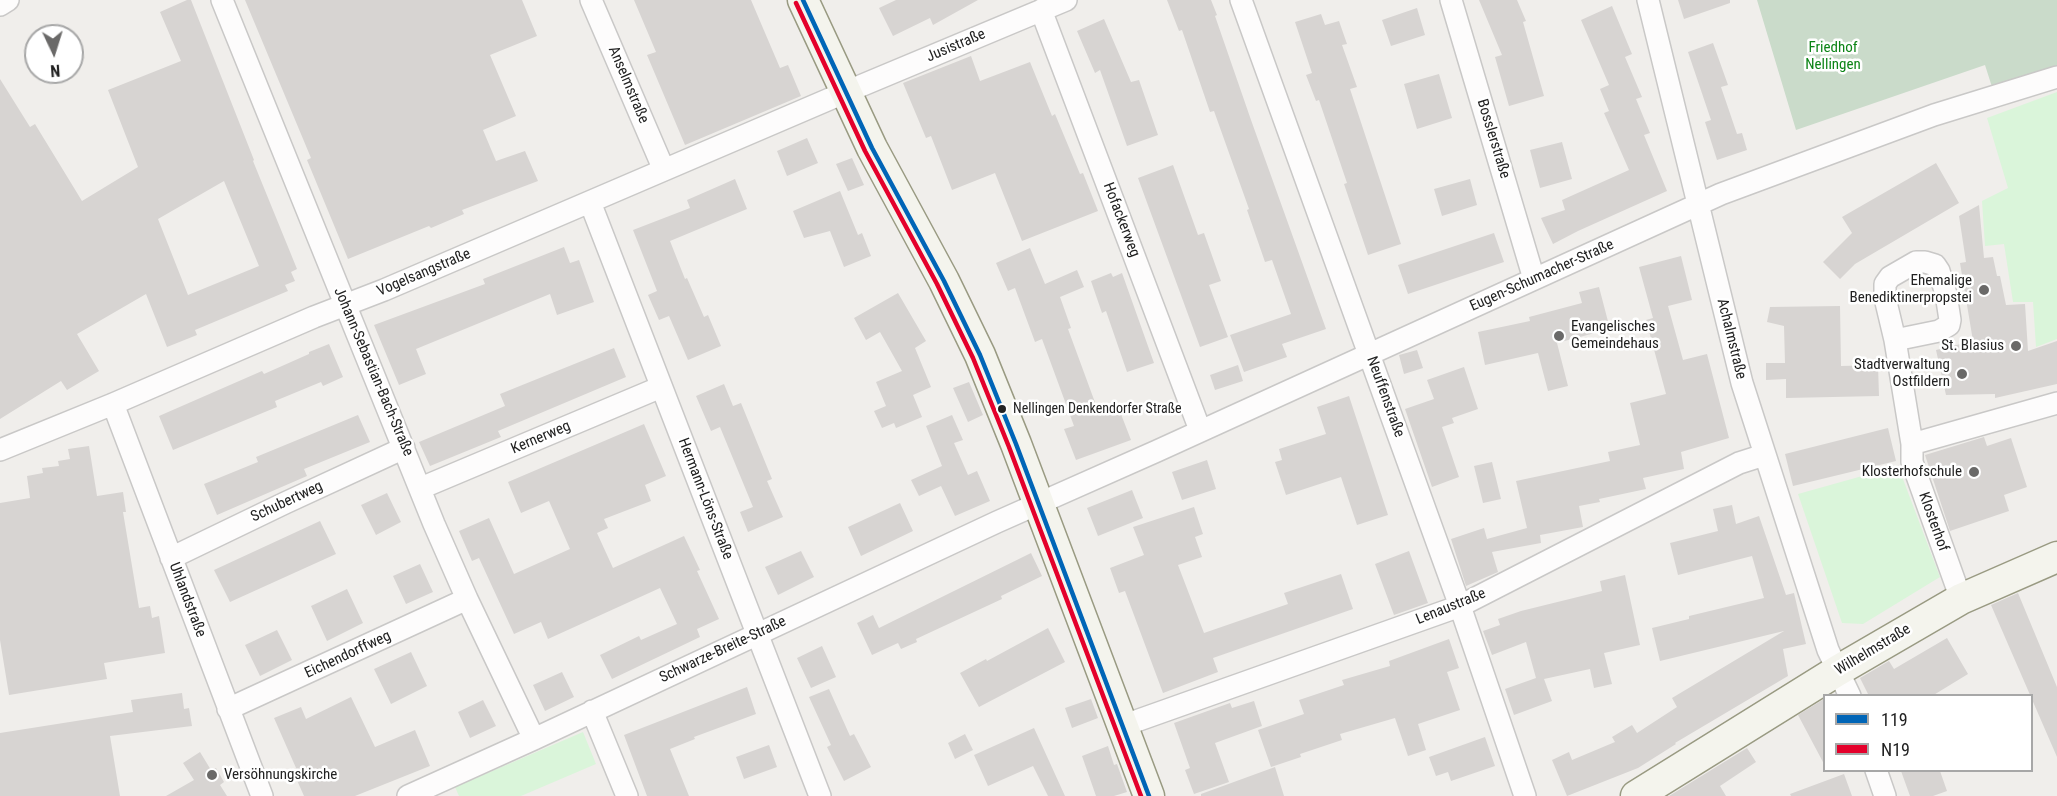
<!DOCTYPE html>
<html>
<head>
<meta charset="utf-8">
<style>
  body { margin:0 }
  #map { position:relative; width:2057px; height:796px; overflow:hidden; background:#f0eeeb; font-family:"Roboto Condensed",sans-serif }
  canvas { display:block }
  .legend { position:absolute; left:1823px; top:694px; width:210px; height:78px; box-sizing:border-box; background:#fff; border:2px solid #a7a7a7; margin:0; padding:8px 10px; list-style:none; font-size:18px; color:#222 }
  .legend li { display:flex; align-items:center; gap:12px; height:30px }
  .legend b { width:30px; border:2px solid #a7a7a7 }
  .north { position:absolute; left:24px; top:24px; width:60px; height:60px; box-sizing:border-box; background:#fff; border:2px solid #a7a7a7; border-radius:50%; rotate:176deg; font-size:16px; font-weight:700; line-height:24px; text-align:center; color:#222 }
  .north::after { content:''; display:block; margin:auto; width:21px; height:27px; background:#6a6968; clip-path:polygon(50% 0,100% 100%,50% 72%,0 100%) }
</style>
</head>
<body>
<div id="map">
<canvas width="2057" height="796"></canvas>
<ul class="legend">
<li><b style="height:8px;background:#0065b7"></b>119</li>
<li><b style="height:8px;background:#e4002b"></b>N19</li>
</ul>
<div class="north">N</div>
</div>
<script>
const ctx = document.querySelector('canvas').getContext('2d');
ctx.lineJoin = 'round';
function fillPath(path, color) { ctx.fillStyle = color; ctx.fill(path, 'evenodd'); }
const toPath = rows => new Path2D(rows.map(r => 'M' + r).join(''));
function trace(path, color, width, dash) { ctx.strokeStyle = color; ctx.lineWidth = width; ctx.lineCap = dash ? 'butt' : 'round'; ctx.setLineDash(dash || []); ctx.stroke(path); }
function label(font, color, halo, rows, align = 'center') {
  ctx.font = font + ' "Roboto Condensed",sans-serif'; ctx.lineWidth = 5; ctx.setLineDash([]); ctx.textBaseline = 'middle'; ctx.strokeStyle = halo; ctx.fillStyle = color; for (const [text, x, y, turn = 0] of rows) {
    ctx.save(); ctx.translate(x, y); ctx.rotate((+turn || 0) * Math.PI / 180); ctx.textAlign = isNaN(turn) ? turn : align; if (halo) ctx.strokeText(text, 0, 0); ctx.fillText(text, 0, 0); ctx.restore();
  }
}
fillPath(toPath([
  [1757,0,2057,0,2057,67,1992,87,1985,65,1796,130]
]), '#cadbca');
fillPath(toPath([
  [2057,92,2057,339,2036,347,2033,302,2013,302,2004,244,1985,246,1982,201,2008,188,1987,118],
  [1898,466,1940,577,1863,624,1842,623,1798,494],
  [583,732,596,764,521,796,459,796,455,787]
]), '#daf5da');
fillPath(toPath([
  [187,0,191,0,254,160,253,161,297,269,291,272,295,281,285,285,288,291,195,330,197,335,167,347,146,294,77,334,99,371,67,390,61,381,0,419,0,79,30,127,35,124,82,201,138,167,108,90,181,61,160,12],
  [224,181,259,266,188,295,158,219],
  [245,0,522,0,537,36,490,55,516,116,483,130,496,161,525,151,538,181,462,210,464,214,431,228,429,226,348,259,307,160,311,158],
  [634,0,751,0,780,68,788,65,801,96,685,145,647,55,656,52],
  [896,0,978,0,933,25,930,18,893,36,879,8],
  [1167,0,1211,0,1217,15,1215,16,1251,120,1326,329,1282,344,1287,357,1244,372,1230,335,1291,314,1272,260,1265,262,1247,210,1249,209,1214,111,1210,112,1182,30,1179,31],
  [1479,0,1517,0,1526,21,1523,22,1544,96,1509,106,1495,57,1502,55],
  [1678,0,1730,0,1730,3,1684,19],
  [1612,6,1632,54,1625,57,1642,97,1636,99,1650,133,1644,135,1667,191,1578,231,1553,244,1541,218,1565,210,1562,200,1629,170,1604,113,1609,111,1600,89,1609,85,1581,20],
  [1417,8,1425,35,1391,46,1382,20],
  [1321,14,1325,25,1339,21,1347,44,1342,45,1357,87,1350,89,1401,244,1368,255,1344,184,1347,183,1319,100,1316,101,1306,75,1312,73,1295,22],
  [1104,19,1131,82,1139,80,1158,135,1127,146,1100,70,1095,73,1077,31],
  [1713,43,1728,85,1721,87,1737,134,1742,133,1747,150,1717,160,1705,122,1711,120,1688,52],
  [971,56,980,81,1030,62,1052,116,1055,114,1080,174,1083,173,1098,211,1022,241,995,173,952,190,931,136,926,138,903,83],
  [1439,74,1452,118,1417,129,1404,84],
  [807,138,818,163,787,176,777,151],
  [1562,142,1572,179,1540,188,1530,150],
  [852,158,864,185,848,191,836,164],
  [1936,163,1959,203,1855,264,1840,279,1823,262,1852,233,1842,217],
  [1173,165,1198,235,1204,233,1221,281,1209,285,1228,337,1200,347,1138,178],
  [735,179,747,209,670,241,685,279,687,278,704,317,708,315,721,346,688,360,669,316,659,320,648,295,657,291,633,230,690,208,687,200],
  [1470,179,1477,205,1442,216,1434,189],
  [840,191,858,235,862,233,871,256,844,267,830,231,804,238,793,211],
  [1979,205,1984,258,1993,257,1997,276,2000,276,2006,305,2025,304,2028,351,2057,341,2057,384,1995,398,1995,394,1946,395,1936,350,1973,341,1960,263,1966,262,1959,216],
  [1494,233,1504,262,1408,294,1398,265],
  [564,247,570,263,579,260,594,302,557,315,550,294,416,349,426,374,399,385,374,325,485,284,483,279],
  [1030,248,1045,284,1077,270,1084,287,1060,297,1071,328,1068,329,1100,416,1119,409,1131,440,1076,460,1064,429,1074,426,1042,339,1035,342,1015,288,1008,291,996,263],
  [1681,256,1692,300,1668,306,1683,360,1707,354,1729,438,1681,452,1684,469,1643,478,1646,489,1599,499,1600,502,1579,506,1583,527,1540,535,1541,543,1492,552,1498,572,1466,586,1451,539,1484,528,1487,539,1527,528,1516,481,1610,461,1608,452,1640,445,1630,403,1666,394,1646,320,1653,318,1639,267],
  [1111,273,1113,277,1122,273,1154,363,1127,372,1106,311,1102,313,1091,281],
  [1599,287,1610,329,1557,343,1568,386,1548,391,1538,353,1485,365,1478,332,1530,321,1529,317,1582,303,1579,292],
  [898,293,926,341,915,348,931,387,913,395,922,417,896,428,894,423,882,428,874,411,886,406,876,382,902,371,880,332,866,340,854,318],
  [1840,306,1841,366,1878,365,1879,396,1786,398,1786,379,1766,380,1766,363,1785,363,1784,326,1767,322,1770,307],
  [329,344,343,377,323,386,321,382,275,401,277,407,173,450,159,416,262,371,264,374,309,354,309,352],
  [614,348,626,377,498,431,501,437,430,466,419,442,505,406,500,394],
  [1417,350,1423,368,1404,374,1399,355],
  [1238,365,1243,381,1215,390,1210,375],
  [1464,367,1478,409,1452,418,1454,423,1442,427,1459,477,1432,487,1405,409,1434,399,1427,380],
  [969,382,983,415,968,422,953,388],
  [724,384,733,406,741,403,772,479,767,481,783,517,748,532,740,512,753,507,720,427,711,431,696,396],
  [1349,396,1388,515,1357,525,1341,477,1286,495,1275,462,1282,460,1279,449,1326,434,1317,407],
  [358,415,370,442,304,469,307,476,217,515,204,484,258,462,256,457],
  [952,415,963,440,954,443,968,475,977,471,990,501,955,516,941,486,919,496,911,480,942,466,926,426],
  [644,424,666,476,645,485,651,501,604,519,608,528,597,533,613,568,684,536,700,570,697,571,719,619,697,629,700,637,612,679,600,655,639,636,641,640,677,624,660,588,548,639,541,622,514,634,479,558,472,561,459,531,489,518,514,574,570,549,549,501,521,513,508,482],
  [1888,428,1896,461,1793,486,1785,454],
  [1984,437,1987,446,2011,438,2027,487,2004,495,2009,511,1950,531,1925,455],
  [89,446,97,496,123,492,126,512,123,512,139,608,150,606,152,618,159,616,165,653,104,663,107,679,9,695,0,640,0,503,30,498,27,476,43,473,42,468,59,466,58,461,70,459,68,449],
  [1207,460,1216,489,1182,500,1172,472],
  [1492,462,1501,499,1483,503,1474,466],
  [1132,490,1143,518,1098,536,1087,508],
  [387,493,401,522,376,535,361,505],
  [900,503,913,531,861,556,848,527],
  [1732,505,1736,524,1759,516,1786,595,1794,593,1806,644,1783,649,1788,676,1675,743,1676,744,1638,768,1567,796,1552,760,1569,752,1572,760,1615,742,1612,737,1632,725,1637,733,1677,707,1672,698,1784,631,1660,661,1652,628,1689,619,1689,616,1764,598,1752,556,1678,575,1670,543,1718,531,1713,509],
  [1194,507,1203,534,1195,537,1202,557,1178,565,1204,633,1288,604,1284,593,1341,574,1353,609,1213,658,1218,672,1163,693,1125,591,1119,593,1110,568,1144,555,1133,527],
  [320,521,336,554,230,602,214,570],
  [801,551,814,577,778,595,765,567],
  [1409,551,1428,603,1394,615,1375,564],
  [1031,553,1042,576,1001,596,1002,599,916,639,917,642,901,649,898,643,872,655,857,623,873,615,879,628],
  [420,564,433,592,406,604,393,576],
  [1625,575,1640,645,1604,653,1612,684,1594,688,1590,669,1544,679,1552,701,1514,715,1505,689,1536,678,1526,642,1492,655,1483,631,1500,625,1498,619,1521,611,1602,591,1600,581],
  [347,589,363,623,327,641,311,606],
  [2018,593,2057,687,2057,757,1991,605],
  [1048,628,1065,662,979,707,960,673,986,659,987,661],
  [277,630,292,660,260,676,245,645],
  [1947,638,1968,674,1932,696,1869,696,1860,678,1889,661,1894,669],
  [1449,639,1459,668,1447,672,1460,710,1418,724,1426,750,1408,756,1395,718,1340,734,1342,740,1300,754,1301,757,1271,767,1258,730,1304,714,1299,700,1344,685,1342,680,1390,666,1389,661],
  [822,646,836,677,811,688,797,658],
  [411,652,427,686,391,704,374,669],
  [562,672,574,697,545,711,533,685],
  [747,687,756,714,694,737,695,739,670,749,689,796,647,796,624,735],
  [829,689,850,736,854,734,871,767,844,781,827,747,831,745,809,697],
  [182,693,184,709,189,708,192,726,110,736,120,796,0,796,0,733,133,712,131,700],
  [351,697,375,747,415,730,430,766,355,796,304,796,296,778,300,777,274,718,301,707,306,719],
  [1091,699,1098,718,1072,728,1065,708],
  [1824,699,1824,764,1798,715],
  [483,700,496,726,470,738,458,712],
  [1254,701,1262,726,1215,743,1229,782,1194,794,1185,770,1190,768,1174,723,1230,703,1232,708],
  [1034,728,1065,796,1048,796,1033,766,988,786,974,755],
  [965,734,973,750,955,759,948,743],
  [1485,737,1495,766,1451,781,1448,772,1436,776,1429,757],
  [769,745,777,767,744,779,736,757],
  [1108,746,1114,765,1117,764,1127,792,1114,796,1096,796,1082,756],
  [1747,748,1756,762,1720,786,1726,796,1669,796],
  [200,752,211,770,216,768,224,782,220,785,227,796,166,796,194,780,183,763],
  [1275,767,1284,796,1201,796,1201,794],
  [1901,771,1940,771,1947,791,1933,796,1910,796],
  [1844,774,1852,796,1791,796,1790,794]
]), '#d7d4d2');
const street = toPath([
  [222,0,434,524,467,599,534,739],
  [591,0,664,170],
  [1241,0,1460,606,1525,796],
  [1451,0,1534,279],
  [1648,0,1742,383,1828,650,1850,696],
  [0,5,8,0],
  [1041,10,1200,430],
  [590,202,820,796],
  [1895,340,1939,331,1949,325,1950,320,1946,294,1939,271,1935,265,1925,262,1916,262,1890,277,1885,284,1885,298,1895,340,1912,444,1912,462,1961,599],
  [113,404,262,796],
  [1912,444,2057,403],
  [0,450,113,404,314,317,384,290,846,92,1066,0],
  [421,488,661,387],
  [171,558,285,503,404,448],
  [228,709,467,599],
  [592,711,627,796],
  [1122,726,1460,606,1739,463,1764,455],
  [1876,770,1885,796],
  [408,796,534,739,997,522,1157,451,1721,194,1934,115,2057,77]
]);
const secondary = toPath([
  [803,0,872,148,944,281,980,355,1016,444,1149,796],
  [1636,796,1837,671,1961,599,2057,557]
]);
trace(street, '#c9c8c7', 24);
trace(secondary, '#999a82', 33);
trace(street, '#fdfcfc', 21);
trace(secondary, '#f4f4ed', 30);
trace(toPath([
  [803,0,872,148,944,281,980,355,1016,444,1149,796]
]), '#0065b7', 4.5);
trace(toPath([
  [796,3,865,151,937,284,973,358,1009,447,1141,796]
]), '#e4002b', 4.5);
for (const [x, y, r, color] of [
  [1984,290,6,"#6a6968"],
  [1559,336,6,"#6a6968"],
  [2016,346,6,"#6a6968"],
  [1962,374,6,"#6a6968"],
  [1002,409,5,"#222"],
  [1974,472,6,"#6a6968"],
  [212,775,6,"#6a6968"]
]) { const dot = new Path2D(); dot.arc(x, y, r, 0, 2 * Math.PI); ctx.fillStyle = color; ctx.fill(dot); trace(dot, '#fff', 2); }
label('14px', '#222', '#fff', [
  ["Nellingen Denkendorfer Straße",1013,409]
], 'left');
label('15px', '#222', '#fff', [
  ["Jusistraße",956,46,-23],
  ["Anselmstraße",628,85,67],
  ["Bosslerstraße",1493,139,73],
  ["Hofackerweg",1121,220,69],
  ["Vogelsangstraße",424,273,-23],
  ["Eugen-Schumacher-Straße",1542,276,-24],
  ["Achalmstraße",1731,339,76],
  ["Johann-Sebastian-Bach-Straße",373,372,67],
  ["Neuffenstraße",1385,397,70],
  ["Kernerweg",541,438,-23],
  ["Hermann-Löns-Straße",705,499,69],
  ["Schubertweg",287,502,-25],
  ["Klosterhof",1933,522,70],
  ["Uhlandstraße",187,600,69],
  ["Lenaustraße",1451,607,-22],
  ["Schwarze-Breite-Straße",723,650,-25],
  ["Wilhelmstraße",1873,650,-31],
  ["Eichendorffweg",348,655,-25]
]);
label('15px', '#0c8416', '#fff', [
  ["Friedhof",1833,48],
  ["Nellingen",1833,65]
]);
label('15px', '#222', '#fff', [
  ["Ehemalige",1972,281],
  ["Benediktinerpropstei",1972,298],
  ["Evangelisches",1571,327,"left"],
  ["Gemeindehaus",1571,344,"left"],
  ["St. Blasius",2004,346],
  ["Stadtverwaltung",1950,365],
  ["Ostfildern",1950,382],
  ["Klosterhofschule",1962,472],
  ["Versöhnungskirche",224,775,"left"]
], 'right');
</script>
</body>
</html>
